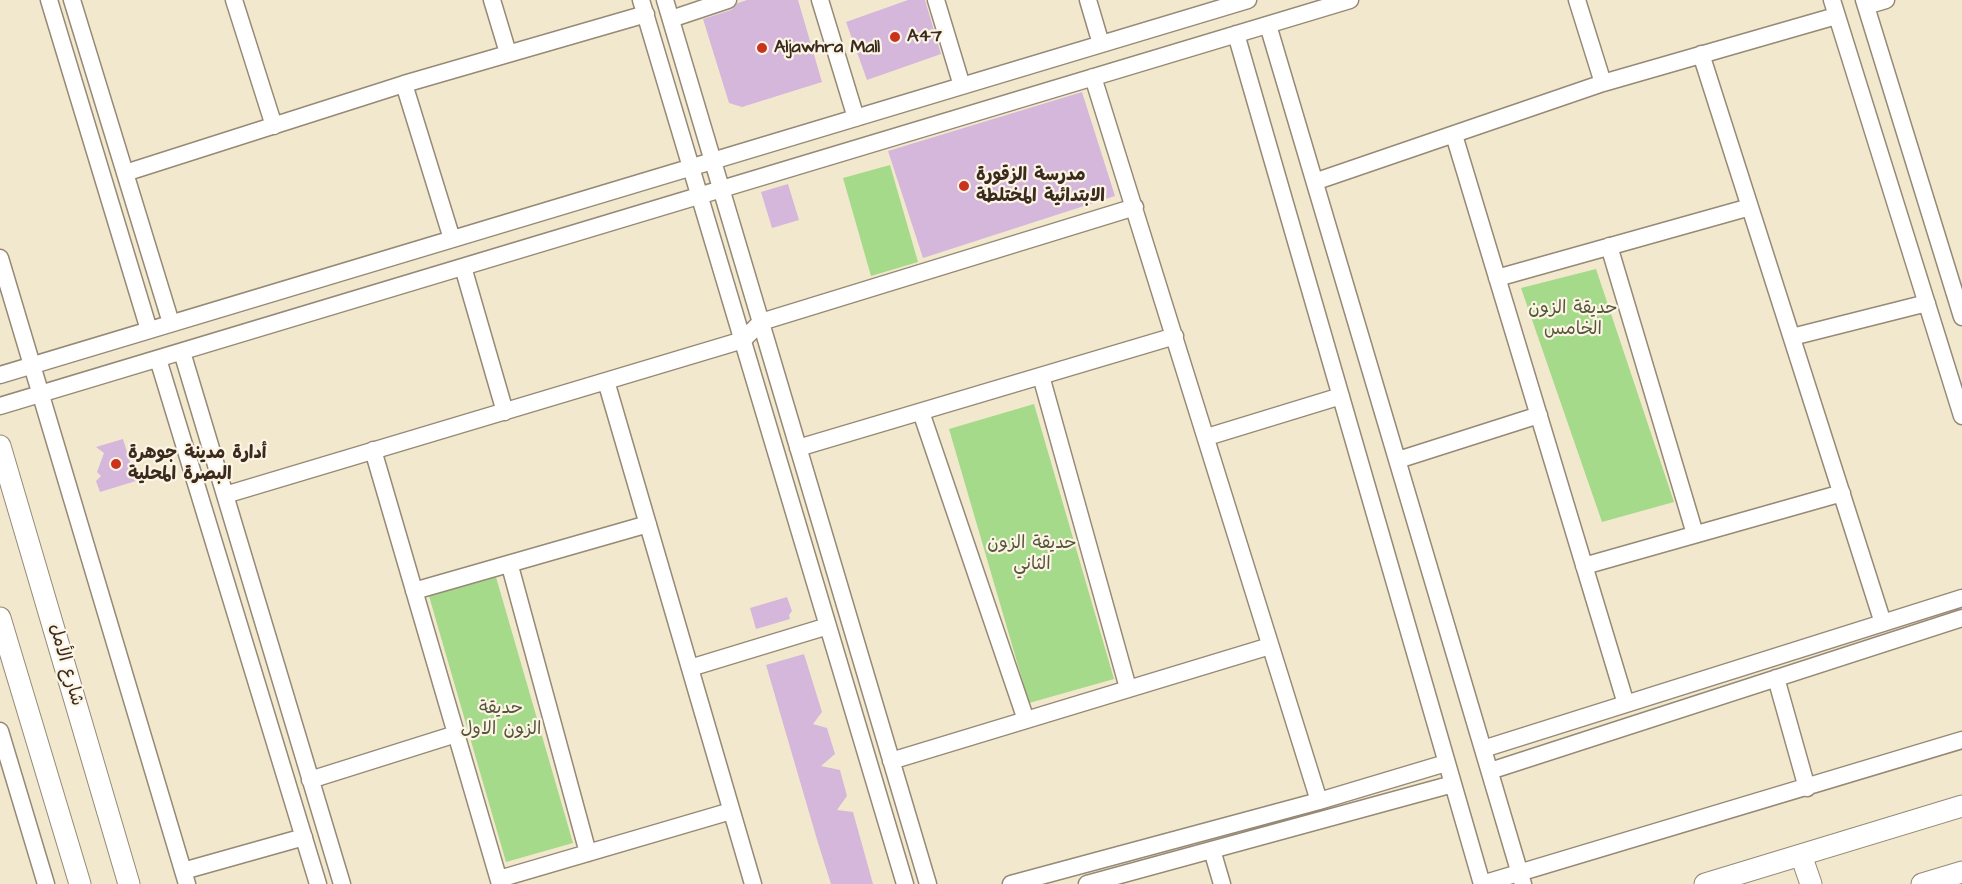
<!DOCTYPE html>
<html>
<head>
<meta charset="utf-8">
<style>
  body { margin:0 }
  canvas { display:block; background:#f2e8cd }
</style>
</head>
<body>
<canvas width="1962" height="884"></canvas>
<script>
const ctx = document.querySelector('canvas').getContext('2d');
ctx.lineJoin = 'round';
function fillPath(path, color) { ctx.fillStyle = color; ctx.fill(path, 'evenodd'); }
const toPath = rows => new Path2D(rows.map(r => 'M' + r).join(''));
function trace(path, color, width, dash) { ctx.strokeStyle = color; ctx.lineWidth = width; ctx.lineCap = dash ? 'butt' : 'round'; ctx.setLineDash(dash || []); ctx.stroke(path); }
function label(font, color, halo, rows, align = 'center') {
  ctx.font = font + ' "Architects Daughter","Playpen Sans Arabic",sans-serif'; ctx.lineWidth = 4.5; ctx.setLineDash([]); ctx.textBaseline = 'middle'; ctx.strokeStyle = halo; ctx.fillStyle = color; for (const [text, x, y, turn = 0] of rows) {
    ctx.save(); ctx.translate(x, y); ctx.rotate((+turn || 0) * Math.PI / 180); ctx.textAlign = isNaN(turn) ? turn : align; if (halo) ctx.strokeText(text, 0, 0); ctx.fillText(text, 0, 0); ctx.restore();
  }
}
fillPath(toPath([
  [890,165,918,262,871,276,843,178],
  [1596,269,1674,502,1602,522,1521,288],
  [1034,404,1114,679,1029,703,949,429],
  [496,577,573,843,506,862,429,596]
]), '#a4da8a');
fillPath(toPath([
  [747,0,798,0,822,82,742,107,729,103,703,19,731,10,738,3],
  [908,0,925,0,941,54,867,80,846,22],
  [1082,92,1115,196,923,258,888,151],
  [788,184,799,220,772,228,761,192],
  [123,439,136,481,100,492,96,481,101,476,97,472,104,453,96,447],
  [787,597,792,611,789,615,790,619,756,629,750,608],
  [804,654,822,712,813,724,827,728,835,754,821,766,840,770,847,796,837,810,853,812,873,884,831,884,818,843,766,665]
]), '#d5b7dc');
const minor = toPath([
  [49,0,149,330],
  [72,0,171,323],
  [234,0,274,126],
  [492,0,508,53],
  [641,0,905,884],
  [665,0,928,884],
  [820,0,856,118],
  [936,0,962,86],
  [1088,0,1101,44],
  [1577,0,1603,83],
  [1832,0,1962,416],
  [1864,0,1962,317],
  [1866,6,1886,0],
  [671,19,728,0],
  [1268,25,1523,884],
  [1236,34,1482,884],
  [1701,54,1883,623],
  [1093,77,1319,801],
  [404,84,452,239],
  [1454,135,1626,704],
  [125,173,404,84,646,14],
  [1317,181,1603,83,1836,16],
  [1609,246,1695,534],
  [0,258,187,884],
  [463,267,505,412],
  [1497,278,1750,207],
  [1792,337,1927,303],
  [182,352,342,884],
  [158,359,318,884],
  [0,375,1248,0],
  [1041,376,1128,688],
  [606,381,753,884],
  [0,406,1350,0],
  [921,412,1026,720],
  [1207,437,1341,396],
  [798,448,1175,336],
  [373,450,500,884],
  [1398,460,1539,415],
  [225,495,743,340,761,322,1135,207],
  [510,566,588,853],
  [1584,566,1842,493],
  [414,591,648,524],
  [690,668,828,626],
  [1776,678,1807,788],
  [0,731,46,884],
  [1483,749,1962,598],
  [891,761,1270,646],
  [1490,771,1962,618],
  [310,780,456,734],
  [1212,850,1222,884],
  [183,871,304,837],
  [499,879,731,811],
  [1011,884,1319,801,1446,763],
  [1087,884,1453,784],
  [1482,884,1962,740]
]);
const major = toPath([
  [0,446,129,884],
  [0,618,80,884],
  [1801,855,1811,884],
  [1705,884,1962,806],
  [1922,884,1962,872]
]);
trace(minor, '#968976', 19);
trace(major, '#968976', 23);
trace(minor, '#fff', 16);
trace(major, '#fff', 21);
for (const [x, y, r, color] of [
  [895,37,6,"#c8321e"],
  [762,48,6,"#c8321e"],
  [964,186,6,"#c8321e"],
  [116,464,6,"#c8321e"]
]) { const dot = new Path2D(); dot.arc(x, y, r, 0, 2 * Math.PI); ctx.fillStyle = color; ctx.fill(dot); trace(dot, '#fcf5e5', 2); }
label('bold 18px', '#3b2a1e', '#fcf5e5', [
  ["A47",907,37],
  ["Aljawhra Mall",774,48],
  ["مدرسة الزقورة",976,176],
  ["الابتدائية المختلطة",976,197],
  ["أدارة مدينة جوهرة",128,454],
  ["البصرة المحلية",128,475]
], 'left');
label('18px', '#555639', '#fcf5e5', [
  ["حديقة الزون",1573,309],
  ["الخامس",1573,330],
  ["حديقة الزون",1032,544],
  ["الثاني",1032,565],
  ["حديقة",501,709],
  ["الزون الاول",501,730]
]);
label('18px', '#3b2a1e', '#fcf5e5', [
  ["شارع الأمل",65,665,74]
]);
</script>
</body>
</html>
